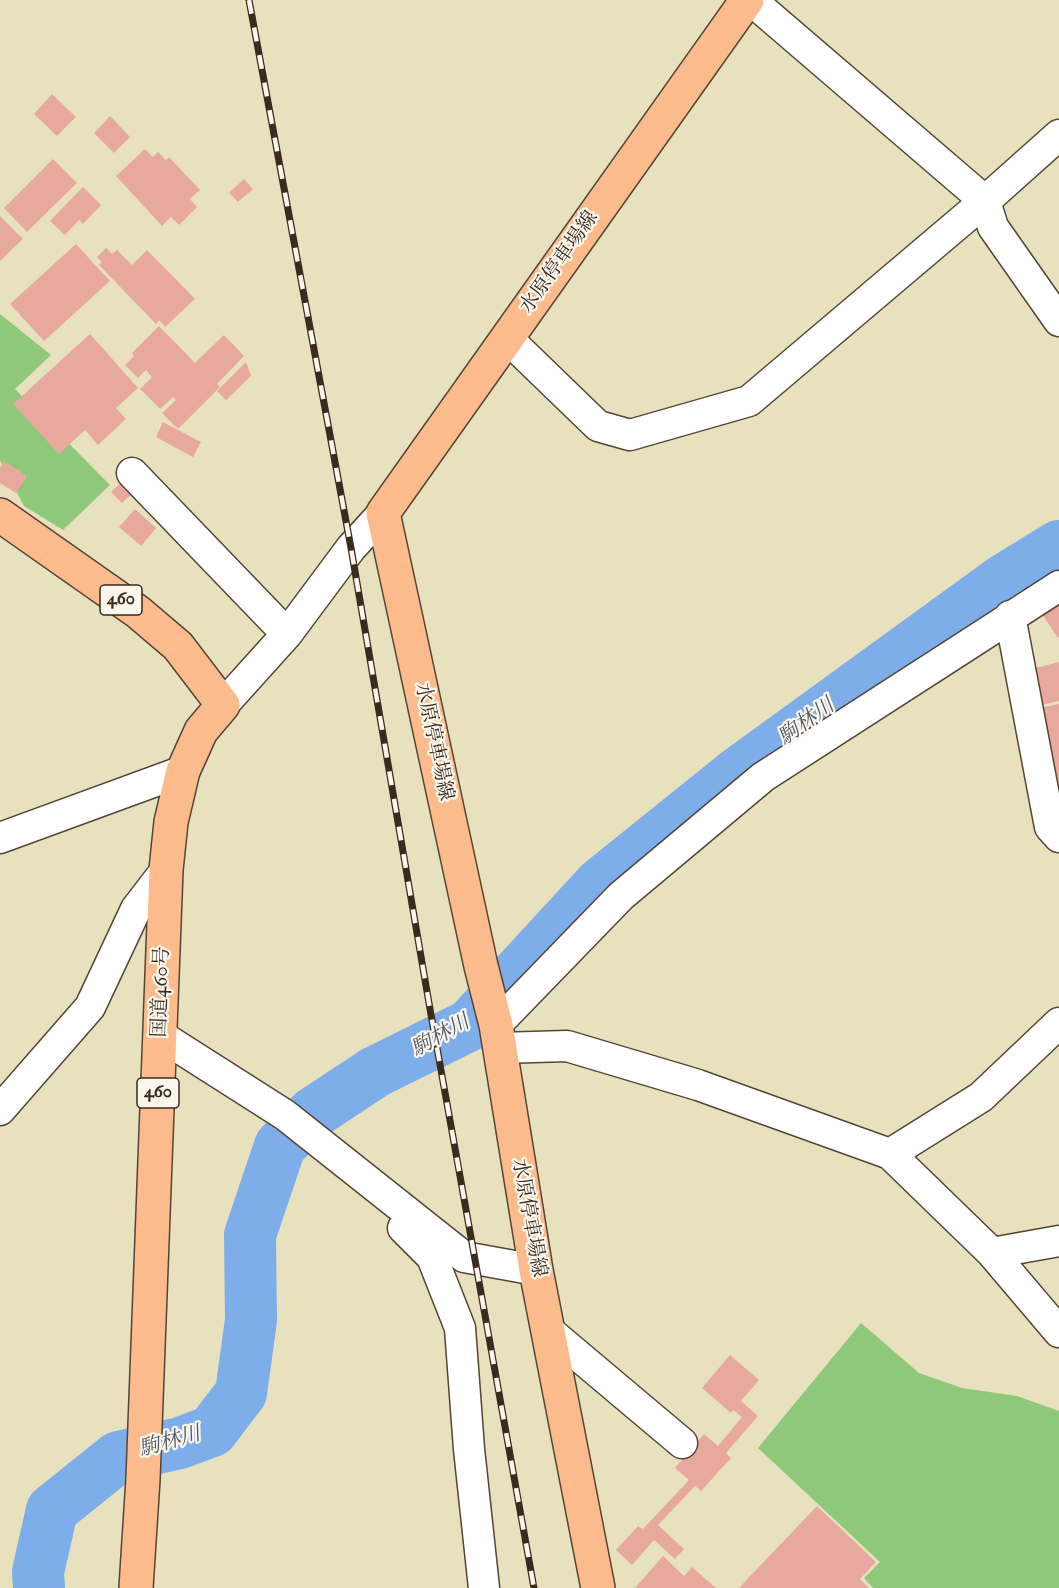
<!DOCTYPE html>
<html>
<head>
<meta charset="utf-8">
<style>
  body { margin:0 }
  canvas { display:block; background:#e7e1be }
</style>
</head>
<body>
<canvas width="1059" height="1588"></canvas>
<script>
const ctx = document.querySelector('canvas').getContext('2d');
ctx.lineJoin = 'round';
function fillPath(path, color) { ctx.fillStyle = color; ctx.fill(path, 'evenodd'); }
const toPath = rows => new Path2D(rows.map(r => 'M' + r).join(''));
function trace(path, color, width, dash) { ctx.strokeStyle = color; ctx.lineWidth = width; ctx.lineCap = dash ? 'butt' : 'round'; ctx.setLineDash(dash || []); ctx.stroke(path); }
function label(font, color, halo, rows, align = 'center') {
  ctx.font = font + ' "IM FELL Double Pica","Noto Serif JP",serif'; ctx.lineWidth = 4.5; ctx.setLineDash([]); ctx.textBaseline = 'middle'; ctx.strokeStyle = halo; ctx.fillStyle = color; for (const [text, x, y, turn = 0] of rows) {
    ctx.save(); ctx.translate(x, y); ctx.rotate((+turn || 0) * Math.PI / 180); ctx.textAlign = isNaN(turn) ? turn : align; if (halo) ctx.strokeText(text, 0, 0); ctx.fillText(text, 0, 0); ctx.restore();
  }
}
fillPath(toPath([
  [0,314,51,355,15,389,110,485,63,530,24,506,0,460],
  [861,1323,919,1373,962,1388,1017,1396,1059,1411,1059,1588,873,1588,864,1578,880,1562,758,1448]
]), '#90c87b');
trace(toPath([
  [39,1588,38,1572,52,1510,118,1457,180,1443,212,1431,241,1393,251,1320,250,1235,280,1146,313,1113,375,1072,470,1025,601,883,739,772,1002,581,1059,546]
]), '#7eaee9', 52);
fillPath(toPath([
  [52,94,76,117,57,136,34,114],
  [110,116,130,137,114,153,94,133],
  [145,149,153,157,158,152,166,160,169,157,200,190,190,199,197,207,179,225,171,217,162,226,116,176],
  [53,159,77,183,27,232,4,208],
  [244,179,253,189,238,202,229,193],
  [83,187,101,205,83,224,79,220,65,235,50,221],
  [0,216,23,239,0,261],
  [76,244,110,281,44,341,10,304],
  [106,248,112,254,117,250,132,265,147,250,195,299,165,327,159,320,156,324,99,265,102,262,97,257],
  [159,326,195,363,224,335,244,356,217,384,220,387,178,429,162,413,176,400,173,397,160,409,140,389,152,377,146,370,138,378,125,365,134,356,132,353],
  [90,334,138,388,116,408,126,419,98,445,85,430,59,454,13,404],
  [246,362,251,376,226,400,217,391],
  [163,422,201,442,193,457,156,437],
  [4,461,27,476,16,493,0,483,0,468],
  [123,481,134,492,122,503,111,492],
  [135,509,156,528,141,546,119,527],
  [1059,602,1059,637,1058,638,1042,614],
  [1059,662,1059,701,1041,705,1032,669],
  [1059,704,1059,806,1039,708],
  [730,1355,759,1380,741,1401,758,1416,726,1453,731,1458,701,1491,695,1486,658,1525,684,1549,675,1559,654,1540,632,1565,616,1550,638,1526,643,1529,689,1480,675,1468,704,1434,718,1446,742,1417,733,1410,731,1413,702,1388],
  [817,1506,876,1562,860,1579,869,1588,739,1588],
  [663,1556,684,1576,692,1567,716,1588,635,1588]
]), '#e7a99e');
const minor = toPath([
  [751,0,985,201,993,227,1059,321],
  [507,338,598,426,630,435,749,401,985,201,1059,135],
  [132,473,287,634],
  [1010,616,1050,827,1059,837],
  [223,705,287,634,351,548,383,513],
  [0,838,183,771],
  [496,1025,621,896,763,777,1059,586],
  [161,1036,285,1115,464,1257,536,1270],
  [499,1048,567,1046,698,1085,890,1154,992,1253,1059,1332],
  [0,1110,90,1007,136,909,166,870],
  [890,1154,981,1097,1059,1023],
  [403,1228,432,1257,460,1328,469,1449,484,1588],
  [992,1253,1059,1241],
  [549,1331,682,1443]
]);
const major = toPath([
  [598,1588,536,1270,496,1025,481,966,383,513,747,0]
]);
const highway = toPath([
  [0,515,138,612,178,646,223,705,201,731,183,771,171,822,166,870,143,1479,136,1588]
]);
trace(minor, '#554536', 33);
trace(major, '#554536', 36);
trace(highway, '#554536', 36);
trace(minor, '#fff', 30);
trace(major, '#fbbb8c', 33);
trace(highway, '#fbbb8c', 33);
const rail = toPath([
  [249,0,351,548,430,1009,534,1588]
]);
trace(rail, '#3b2a1e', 7);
trace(rail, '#fbf7ec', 4.5, [14]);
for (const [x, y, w] of [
  [121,600,42],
  [158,1093,42]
]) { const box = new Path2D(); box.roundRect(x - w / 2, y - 15, w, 30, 4.5); ctx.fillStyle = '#fbf7ec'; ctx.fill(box); trace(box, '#3b2a1e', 1.5); }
label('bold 18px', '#3b2a1e', null, [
  ["460",121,600],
  ["460",158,1093]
]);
label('20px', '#3b2a1e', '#fbf7ec', [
  ["水原停車場線",560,263,-55],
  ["水原停車場線",433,742,78],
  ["国道460号",162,992,-88],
  ["水原停車場線",528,1218,80]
]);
label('italic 21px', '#525865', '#fbf7ec', [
  ["駒林川",807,723,-36],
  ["駒林川",441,1037,-29],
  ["駒林川",170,1443,-16]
]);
</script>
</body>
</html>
